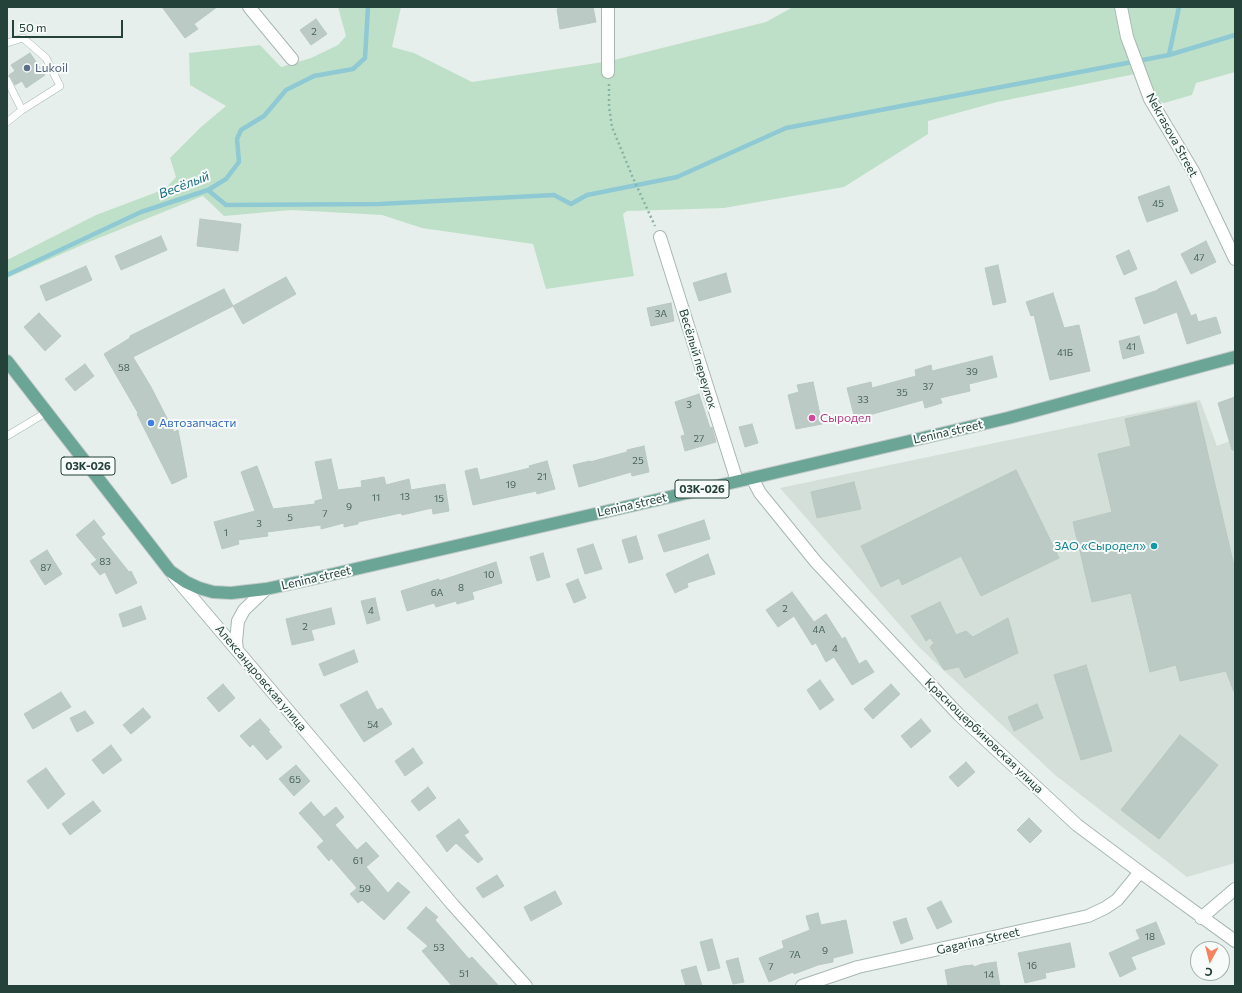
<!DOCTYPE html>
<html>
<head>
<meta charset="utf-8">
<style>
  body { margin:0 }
  #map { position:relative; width:1242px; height:993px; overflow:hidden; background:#e6efeb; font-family:Commissioner,sans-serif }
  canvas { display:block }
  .frame { position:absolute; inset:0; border:8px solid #24423a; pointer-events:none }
  .north { position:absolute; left:1190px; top:941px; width:40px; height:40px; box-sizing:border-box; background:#f7fbf9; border:1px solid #a3b1ad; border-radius:50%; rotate:187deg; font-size:11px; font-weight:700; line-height:16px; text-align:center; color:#24423a }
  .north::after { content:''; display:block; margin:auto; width:14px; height:18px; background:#f4845f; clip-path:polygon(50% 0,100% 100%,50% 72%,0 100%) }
  .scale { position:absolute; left:12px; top:20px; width:111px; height:18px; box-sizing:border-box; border:2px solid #24423a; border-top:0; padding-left:5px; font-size:12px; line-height:14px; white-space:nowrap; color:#24423a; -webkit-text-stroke:3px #f7fbf9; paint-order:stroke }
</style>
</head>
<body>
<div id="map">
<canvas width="1242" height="993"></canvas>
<div class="frame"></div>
<div class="north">С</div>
<div class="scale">50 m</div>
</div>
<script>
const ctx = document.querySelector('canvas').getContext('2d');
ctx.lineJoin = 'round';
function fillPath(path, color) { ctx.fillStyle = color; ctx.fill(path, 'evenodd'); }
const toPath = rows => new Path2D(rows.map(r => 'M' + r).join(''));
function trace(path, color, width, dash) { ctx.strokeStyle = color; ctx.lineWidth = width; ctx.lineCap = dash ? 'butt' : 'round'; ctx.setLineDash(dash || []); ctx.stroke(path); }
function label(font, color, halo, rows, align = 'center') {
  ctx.font = font + ' Commissioner,sans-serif'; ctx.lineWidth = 4; ctx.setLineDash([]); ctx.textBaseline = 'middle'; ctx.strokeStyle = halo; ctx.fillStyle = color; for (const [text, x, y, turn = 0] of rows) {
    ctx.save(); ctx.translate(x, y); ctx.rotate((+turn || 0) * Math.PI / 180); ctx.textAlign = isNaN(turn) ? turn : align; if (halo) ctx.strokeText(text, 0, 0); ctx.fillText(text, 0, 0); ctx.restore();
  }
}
fillPath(toPath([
  [1200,400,1217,446,1235,439,1235,863,1187,877,1055,775,918,646,780,488]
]), '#d4dfda');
fillPath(toPath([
  [338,7,401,7,392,47,414,53,472,82,610,61,766,22,793,7,1235,7,1235,72,1196,83,1192,95,1164,103,1150,99,1140,73,997,102,928,121,928,134,844,187,724,208,627,211,623,214,634,276,546,289,533,244,422,228,382,215,291,210,224,216,203,196,89,242,7,278,7,260,96,215,165,189,176,177,170,158,201,127,226,106,190,85,189,53,260,45,281,67,311,58,338,45,346,36]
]), '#bfe0c8');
trace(toPath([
  [1169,55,1179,7],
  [208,190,226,205,379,204,554,195,571,204,587,195,677,177,786,128,1169,55,1235,35],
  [7,275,141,212,208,190,226,179,239,162,237,139,241,130,264,116,286,90,314,76,353,69,365,58,368,7]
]), '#8ec9d4', 4.5);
const building = toPath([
  [162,7,217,7,194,24,198,29,185,38,162,7],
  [568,7,593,7,596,22,560,29,557,9,568,7],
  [316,19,327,34,311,45,300,30,316,19],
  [30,53,45,75,26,88,22,81,15,85,11,78,9,75,15,71,11,65,30,53],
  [1169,186,1178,211,1147,222,1138,197,1169,186],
  [200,219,241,224,238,251,197,246,200,219],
  [161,236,167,250,121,270,115,256,161,236],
  [1206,241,1216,262,1191,274,1181,254,1206,241],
  [1129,250,1137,269,1124,275,1116,256,1129,250],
  [998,265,1006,302,993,305,985,268,998,265],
  [86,266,92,280,46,301,40,286,86,266],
  [726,273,731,292,699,301,693,283,726,273],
  [286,277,296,294,243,324,233,306,286,277],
  [1176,281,1191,316,1196,314,1198,322,1216,317,1221,333,1187,344,1177,312,1144,324,1135,298,1158,290,1158,289,1176,281],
  [224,289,233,306,133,357,151,387,174,432,178,430,187,477,172,484,137,414,138,413,104,354,130,338,130,336,224,289],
  [1053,293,1064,328,1079,325,1090,371,1050,380,1034,315,1031,316,1026,302,1053,293],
  [671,303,674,321,651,326,647,308,671,303],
  [39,313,61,336,45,351,24,327,39,313],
  [1139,336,1144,353,1123,359,1119,341,1139,336],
  [992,356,997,377,969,384,970,391,940,398,942,403,925,408,923,400,855,419,847,388,871,382,872,388,916,376,915,370,931,365,932,371,992,356],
  [85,364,94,376,75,391,65,379,85,364],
  [813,382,822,424,796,429,788,395,799,392,797,385,813,382],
  [699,394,710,428,712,427,716,442,685,451,681,436,685,435,675,402,699,394],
  [1235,397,1235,450,1232,450,1218,403,1235,397],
  [1196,403,1235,570,1235,692,1234,692,1226,671,1180,681,1176,665,1150,672,1131,593,1092,602,1073,522,1112,512,1098,454,1131,446,1125,419,1196,403],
  [752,424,758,443,745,447,739,427,752,424],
  [644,446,649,472,632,476,631,472,579,487,573,465,590,461,590,462,627,452,627,450,644,446],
  [331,459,338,490,362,487,361,481,384,477,386,485,409,479,411,490,445,484,449,511,433,514,432,508,402,515,401,513,358,522,358,524,344,527,344,523,321,529,321,525,267,532,268,536,238,540,239,544,222,549,214,522,255,511,241,472,257,466,273,509,315,504,315,501,323,499,315,462,331,459],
  [547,461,555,489,537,494,536,491,473,505,465,471,477,468,480,480,530,468,529,466,547,461],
  [1016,470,1059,558,981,596,961,556,902,585,899,578,881,587,861,546,1016,470],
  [854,482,861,509,817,518,811,492,854,482],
  [94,520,105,534,101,537,129,572,131,571,137,583,116,594,105,572,100,575,91,564,97,560,76,535,94,520],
  [704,520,710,539,664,552,658,535,704,520],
  [636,536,643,559,629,563,622,540,636,536],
  [593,544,602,569,585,574,577,549,593,544],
  [47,550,62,574,45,585,30,561,47,550],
  [543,553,550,577,537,581,530,557,543,553],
  [708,554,715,574,687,583,688,587,675,593,666,574,708,554],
  [496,562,502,583,472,592,474,599,457,604,456,601,436,607,434,603,407,611,401,591,439,579,439,581,496,562],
  [578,579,586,598,574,603,566,584,578,579],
  [792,592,814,622,826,614,842,639,845,637,859,664,866,660,874,672,852,685,834,657,826,662,816,643,812,645,794,616,778,627,766,610,792,592],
  [375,598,380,620,367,624,361,601,375,598],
  [940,602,956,635,966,631,973,637,1008,618,1018,653,965,678,959,667,944,670,930,647,934,643,930,638,926,641,911,616,940,602],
  [141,606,146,619,123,627,119,614,141,606],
  [331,608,335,624,311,630,314,640,292,645,286,619,331,608],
  [354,650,358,662,324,676,319,664,354,650],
  [1086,665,1112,751,1081,760,1054,675,1086,665],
  [820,680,834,700,820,710,807,690,820,680],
  [223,684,235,698,219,712,207,698,223,684],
  [891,684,900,694,873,719,864,709,891,684],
  [367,691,377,710,382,708,392,724,364,742,340,705,367,691],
  [61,692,71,707,33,729,24,714,61,692],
  [1037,704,1043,718,1014,731,1008,717,1037,704],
  [143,708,151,717,131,734,123,725,143,708],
  [85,711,94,723,77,732,70,718,85,711],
  [260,719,270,730,268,731,282,747,267,760,253,744,250,747,240,736,260,719],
  [921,719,931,731,911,748,901,736,921,719],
  [1180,735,1218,765,1159,839,1121,810,1180,735],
  [111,745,122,760,103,774,92,760,111,745],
  [413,748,423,763,405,776,395,761,413,748],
  [966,762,975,772,958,787,949,777,966,762],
  [296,765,310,781,294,796,279,779,296,765],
  [46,768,65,794,48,809,27,781,46,768],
  [428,787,436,798,419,811,411,801,428,787],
  [93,801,101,811,70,835,62,824,93,801],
  [311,802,324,817,336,807,344,817,335,825,357,850,366,842,379,856,366,867,388,893,398,882,410,892,384,920,362,900,358,903,350,894,357,888,331,858,329,861,317,847,324,841,299,813,311,802],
  [1029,818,1042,831,1030,843,1017,830,1029,818],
  [459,819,469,832,464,835,483,859,478,863,456,843,447,852,436,836,459,819],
  [497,875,504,886,483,898,476,888,497,875],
  [555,891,562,904,531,921,524,907,555,891],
  [941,901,952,922,937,929,927,908,941,901],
  [426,907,438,917,435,920,469,959,472,957,499,986,452,986,422,951,428,946,407,928,426,907],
  [818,913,821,925,846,920,853,953,833,958,833,962,818,965,794,974,793,972,769,982,759,958,784,948,782,941,810,930,806,916,818,913],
  [906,918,913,939,901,944,893,922,906,918],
  [1156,922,1165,944,1131,957,1136,969,1120,977,1109,953,1140,939,1136,930,1156,922],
  [712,939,720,968,708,971,700,942,712,939],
  [1070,943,1075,967,1045,973,1046,978,1025,983,1018,953,1070,943],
  [738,958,744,982,733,984,726,961,738,958],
  [996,962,1000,986,948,986,945,970,963,966,973,965,974,967,982,964,996,962],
  [696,966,702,986,686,986,681,970,696,966]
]);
fillPath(building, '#bbcac4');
trace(building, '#b8c9c2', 1);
const lane = toPath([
  [7,43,23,38,46,58,60,86,22,110,7,122],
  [7,80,22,110],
  [7,436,47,412]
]);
const street = toPath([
  [249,7,292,59],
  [608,7,608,72],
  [1121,7,1127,37,1150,99,1193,171,1235,259],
  [660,237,737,481],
  [752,478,760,493,769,504,816,562,959,715,1077,825,1140,872,1235,941],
  [174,576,453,905,526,986],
  [237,650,236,641,238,621,244,610,266,589],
  [1201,918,1235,889],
  [802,986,858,967,1088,916,1105,908,1117,900,1140,872]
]);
const primary = toPath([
  [7,361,170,571,186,582,199,588,213,592,231,593,266,589,303,581,752,478,1008,418,1235,357]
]);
trace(lane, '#a8b8b2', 8);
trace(street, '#a8b8b2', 14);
trace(primary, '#c2cac8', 14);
trace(toPath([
  [609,84,609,106,612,127,633,178,655,226]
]), '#86b3a5', 2.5, [2, 3]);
trace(lane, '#fff', 7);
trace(street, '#fff', 12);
trace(primary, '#6aa596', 12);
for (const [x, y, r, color] of [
  [27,68,4,"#5c6f8a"],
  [812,418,4,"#d1479c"],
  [151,423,4,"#3f7fe0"],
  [1154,546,4,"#0f9aa8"]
]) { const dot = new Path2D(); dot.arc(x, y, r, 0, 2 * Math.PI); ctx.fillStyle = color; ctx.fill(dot); trace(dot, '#f7fbf9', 1.5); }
label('10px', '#4a645c', null, [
  ["2",314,32],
  ["45",1158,204],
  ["47",1199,258],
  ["3А",661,314],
  ["41",1131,347],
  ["41Б",1065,353],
  ["58",124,368],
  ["39",972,372],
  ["37",928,387],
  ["35",902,393],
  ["33",863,400],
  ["3",689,405],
  ["27",699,439],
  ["25",638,461],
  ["21",542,477],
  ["19",511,485],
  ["13",405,497],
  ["11",376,498],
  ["15",439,499],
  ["9",349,507],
  ["7",325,514],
  ["5",290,518],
  ["3",259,524],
  ["1",226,533],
  ["83",105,562],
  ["87",46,568],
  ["10",489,575],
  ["8",461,588],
  ["6А",437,593],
  ["2",785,609],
  ["4",371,611],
  ["2",305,627],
  ["4А",819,630],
  ["4",835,649],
  ["54",373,725],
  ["65",295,780],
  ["61",358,861],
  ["59",365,889],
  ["18",1150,937],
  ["53",439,948],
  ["9",825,951],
  ["7А",795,955],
  ["16",1032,966],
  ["7",771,967],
  ["51",464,974],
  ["14",989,975]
]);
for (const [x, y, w] of [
  [88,466,54],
  [702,489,54]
]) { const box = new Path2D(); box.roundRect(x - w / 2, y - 9, w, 18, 3); ctx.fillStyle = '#f7fbf9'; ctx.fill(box); trace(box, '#24423a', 1); }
label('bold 11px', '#24423a', null, [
  ["03К-026",88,466],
  ["03К-026",702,489]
]);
label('12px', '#4e5e75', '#f7fbf9', [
  ["Lukoil",35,68]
], 'left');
label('12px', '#24423a', '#f7fbf9', [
  ["Nekrasova Street",1172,135,61],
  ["Весёлый переулок",698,359,73],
  ["Lenina street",948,432,-13],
  ["Lenina street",632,505,-13],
  ["Lenina street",316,578,-13],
  ["Александровская улица",261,678,50],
  ["Краснощербиновская улица",984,736,44],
  ["Gagarina Street",978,941,-13]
]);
label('12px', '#b23c85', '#f7fbf9', [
  ["Сыродел",820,418]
], 'left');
label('12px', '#366cbe', '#f7fbf9', [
  ["Автозапчасти",159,423]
], 'left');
label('12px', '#0d838f', '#f7fbf9', [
  ["ЗАО «Сыродел»",1146,546]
], 'right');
label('italic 13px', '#1c6f80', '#f7fbf9', [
  ["Весёлый",184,185,-21]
]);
</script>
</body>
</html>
